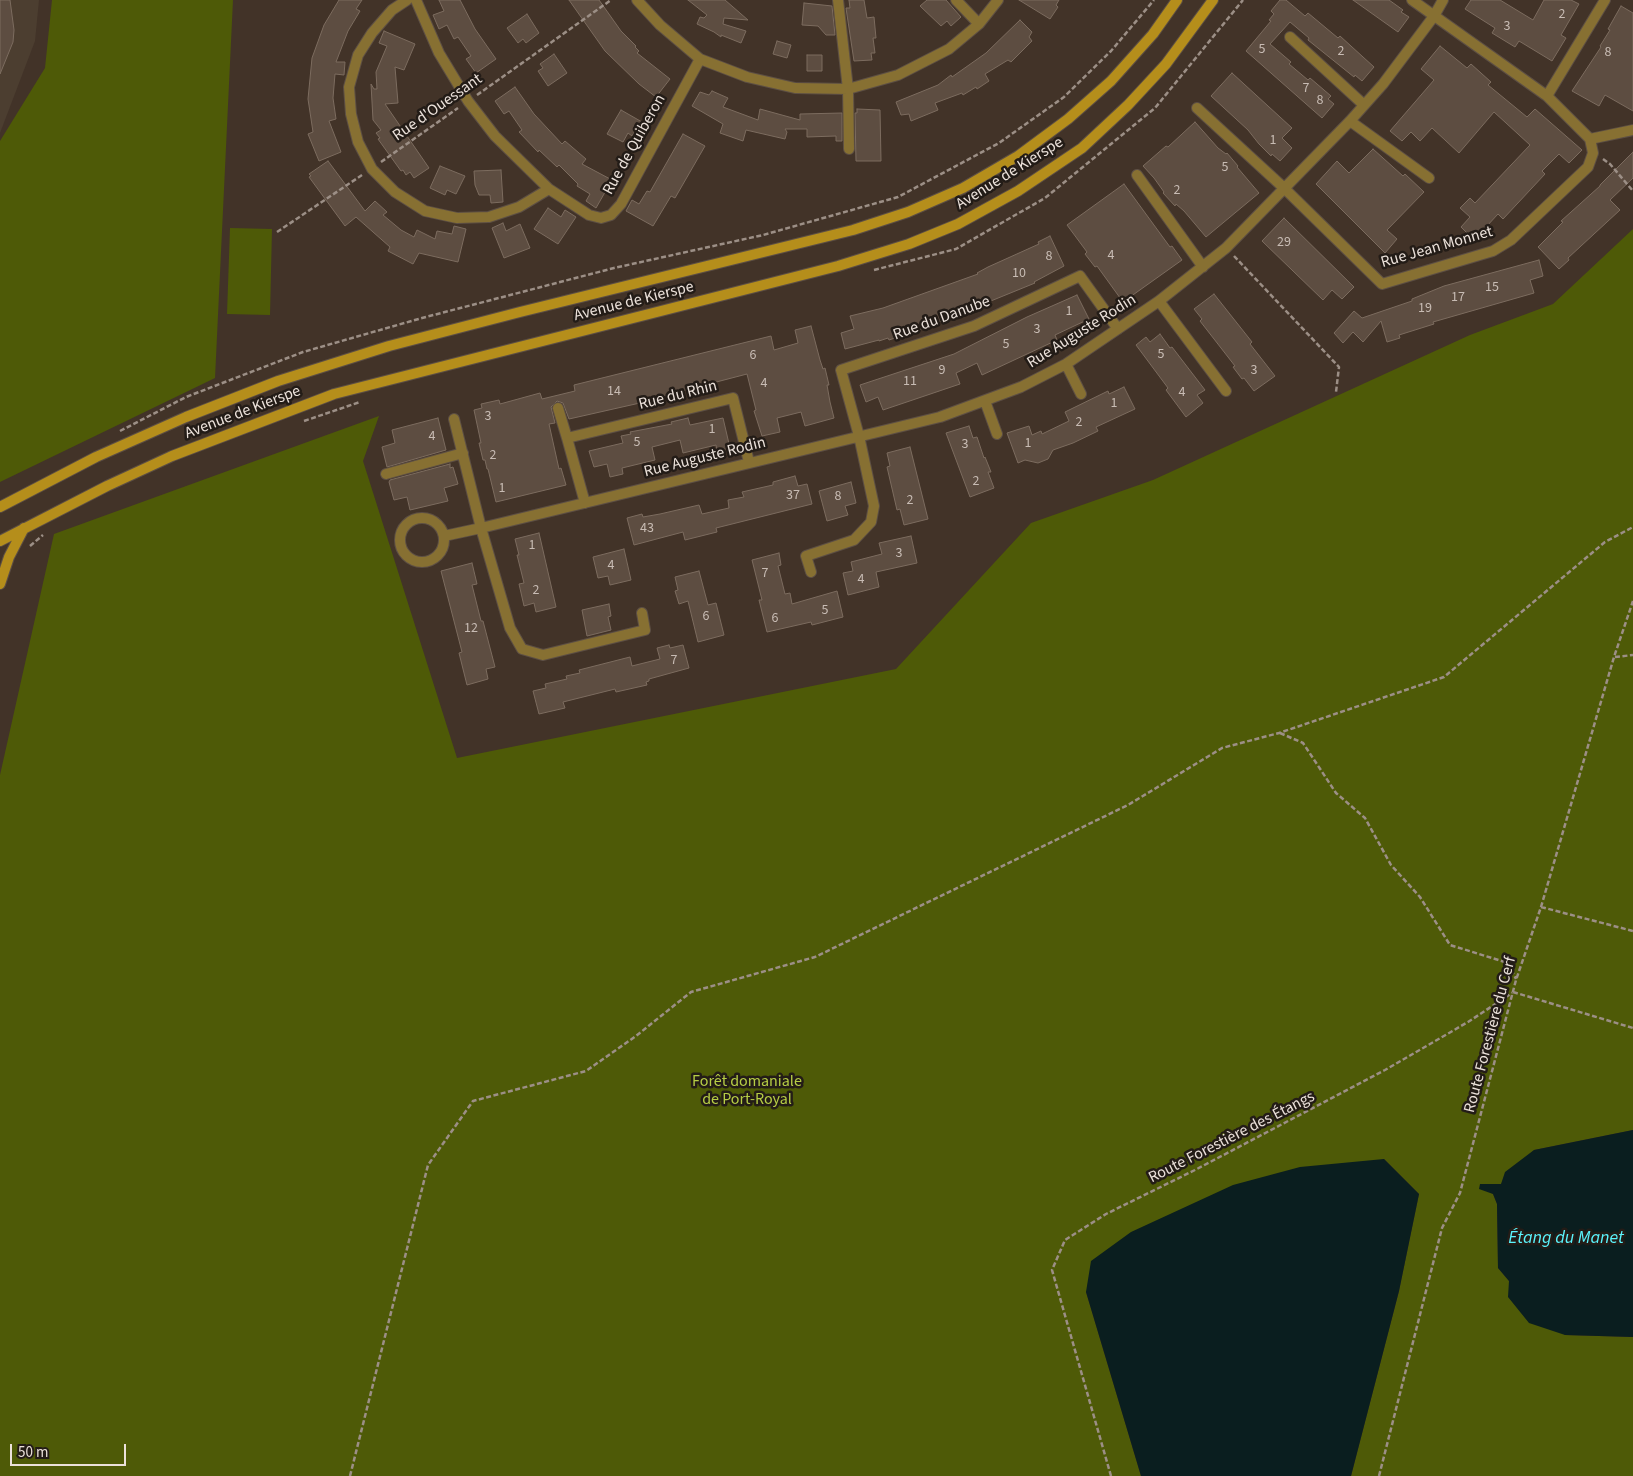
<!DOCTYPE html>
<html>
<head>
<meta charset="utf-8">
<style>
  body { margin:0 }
  #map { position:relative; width:1633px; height:1476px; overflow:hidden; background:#423328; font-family:"Source Sans 3",sans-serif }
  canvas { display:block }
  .scale { position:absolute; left:10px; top:1444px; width:116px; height:22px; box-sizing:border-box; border:2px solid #ebe1da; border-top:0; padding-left:6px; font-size:15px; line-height:18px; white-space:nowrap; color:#ebe1da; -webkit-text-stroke:4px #231c17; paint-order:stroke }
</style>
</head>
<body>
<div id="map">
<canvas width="1633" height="1476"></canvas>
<div class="scale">50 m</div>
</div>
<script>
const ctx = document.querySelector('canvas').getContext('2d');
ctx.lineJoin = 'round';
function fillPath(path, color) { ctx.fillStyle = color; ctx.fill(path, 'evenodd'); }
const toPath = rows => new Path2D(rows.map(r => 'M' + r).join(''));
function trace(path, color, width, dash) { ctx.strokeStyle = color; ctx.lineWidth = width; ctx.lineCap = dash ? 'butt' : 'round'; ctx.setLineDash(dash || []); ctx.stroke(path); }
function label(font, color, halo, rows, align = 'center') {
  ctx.font = font + ' "Source Sans 3",sans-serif'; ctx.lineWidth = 5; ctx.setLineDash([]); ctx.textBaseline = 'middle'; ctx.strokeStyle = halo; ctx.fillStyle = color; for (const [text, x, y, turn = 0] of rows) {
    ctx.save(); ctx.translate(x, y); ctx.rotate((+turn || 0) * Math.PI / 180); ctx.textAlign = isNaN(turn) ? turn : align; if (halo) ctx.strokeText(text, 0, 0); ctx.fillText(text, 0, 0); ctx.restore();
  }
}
fillPath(toPath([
  [0,0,39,0,35,41,0,133]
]), '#4c3e30');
fillPath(toPath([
  [52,0,233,0,215,378,0,482,0,141,45,68],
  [230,228,272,229,270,315,227,314],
  [1633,229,1633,1130,1534,1150,1501,1184,1480,1184,1493,1194,1497,1204,1498,1268,1509,1281,1565,1335,1633,1337,1633,1476,1351,1476,1399,1291,1419,1194,1384,1159,1086,1292,1141,1476,0,1476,0,775,54,534,379,416,363,461,457,758,896,669,1031,523,1153,480,1470,335,1553,304]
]), '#4e5a07');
fillPath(toPath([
  [1633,1130,1633,1337,1565,1335,1529,1323,1508,1297,1509,1281,1498,1268,1497,1204,1493,1194,1479,1189,1480,1184,1501,1184,1505,1172,1534,1150],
  [1384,1159,1419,1194,1399,1291,1351,1476,1141,1476,1086,1292,1091,1261,1131,1232,1233,1185,1300,1167]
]), '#0a1e1f');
const building = toPath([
  [0,0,10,0,14,30,13,42,0,74,0,0],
  [339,0,362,0,356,9,360,11,348,31,336,62,345,62,344,75,335,74,333,98,336,119,329,121,341,152,319,161,308,134,313,132,308,99,312,58,324,25,339,0],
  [439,0,460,0,475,29,496,59,476,73,466,59,471,56,458,37,454,39,447,25,439,29,433,15,444,11,439,0],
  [569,0,599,0,621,31,636,46,635,47,639,51,637,53,670,79,656,97,639,84,605,51,569,0],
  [688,0,725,0,748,20,724,18,723,24,746,31,741,43,721,35,721,37,714,32,697,24,700,17,704,18,707,15,688,0],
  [849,0,864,0,867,18,874,17,876,38,873,38,875,53,871,53,872,60,854,61,846,8,850,8,849,0],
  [927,0,946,0,961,17,951,26,947,21,941,26,920,6,927,0],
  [1019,0,1059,0,1056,5,1058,7,1050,19,1019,0],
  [1280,0,1286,0,1305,16,1308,13,1338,38,1340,36,1374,67,1362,81,1355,75,1354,77,1308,40,1309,38,1290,22,1270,44,1291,62,1289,64,1308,80,1310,78,1331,96,1328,99,1334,104,1322,118,1246,51,1271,21,1269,20,1274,14,1271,11,1280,0],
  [1353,0,1389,0,1403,10,1401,12,1409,17,1398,32,1353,0],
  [1471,0,1500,0,1533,20,1544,0,1571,0,1579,4,1561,35,1566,38,1552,61,1519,41,1515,47,1492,33,1495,28,1465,9,1471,0],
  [804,3,832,6,835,35,826,35,818,26,802,25,804,3],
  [1621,6,1633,13,1633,111,1605,95,1599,106,1572,91,1601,47,1600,46,1610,30,1608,29,1621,6],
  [527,14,539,33,526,43,523,39,518,43,507,28,527,14],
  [1020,20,1032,32,1029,37,1032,41,1011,62,1008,60,985,74,989,81,977,89,976,87,963,95,962,93,935,103,938,110,911,121,909,114,901,115,896,102,938,85,951,75,952,77,986,53,1020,20],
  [384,31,415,44,404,70,395,67,398,103,385,104,429,168,414,178,410,172,406,175,403,170,401,171,378,139,380,138,376,133,381,130,373,120,371,84,374,89,377,89,376,72,387,46,379,43,384,31],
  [777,41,791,45,787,58,773,54,777,41],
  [1440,46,1467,68,1471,64,1491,82,1488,85,1527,117,1535,109,1582,150,1569,163,1559,154,1542,171,1545,174,1503,219,1498,214,1474,240,1461,227,1470,217,1460,208,1470,198,1475,203,1530,145,1494,112,1459,153,1432,128,1420,141,1411,132,1402,141,1390,131,1434,80,1421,69,1440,46],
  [554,54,567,73,548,86,538,71,543,68,540,64,554,54],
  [807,55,822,55,822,71,807,71,807,55],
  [1232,73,1292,128,1282,138,1292,148,1280,161,1272,154,1271,156,1259,144,1248,130,1211,96,1232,73],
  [515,87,534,114,562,144,565,141,586,159,582,164,612,180,596,208,586,201,590,194,577,186,578,184,559,165,557,167,539,150,538,152,519,132,522,130,509,111,504,114,495,101,515,87],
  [712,91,728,98,723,107,758,120,760,109,800,120,800,114,842,113,842,141,836,141,836,136,807,137,807,129,785,129,787,132,785,139,746,130,743,141,720,133,723,124,692,106,700,92,709,95,712,91],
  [857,109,880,110,881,161,856,161,855,113,857,113,857,109],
  [621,110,642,122,637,132,635,131,632,136,628,133,623,142,607,134,621,110],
  [1195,122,1218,148,1226,154,1227,153,1238,166,1237,167,1259,193,1206,237,1184,211,1176,204,1175,206,1163,193,1164,192,1154,178,1143,166,1166,146,1168,147,1195,122],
  [683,134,705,146,675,198,671,196,653,226,626,211,632,200,639,204,647,191,650,192,683,134],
  [1373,149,1403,176,1405,174,1424,192,1387,230,1397,239,1385,253,1316,184,1337,161,1349,173,1373,149],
  [1633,152,1633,178,1610,200,1620,210,1568,258,1569,260,1559,269,1538,247,1563,222,1561,221,1600,186,1600,185,1633,152],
  [328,161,365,211,375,201,387,212,383,215,401,230,414,237,417,230,435,239,437,231,452,234,454,226,466,229,458,262,419,253,413,264,388,251,390,247,356,217,345,226,309,177,311,176,309,174,328,161],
  [440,166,465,176,456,194,447,190,445,195,430,188,440,166],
  [501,170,503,202,491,203,490,195,479,195,475,185,474,171,501,170],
  [1124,184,1170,247,1172,246,1182,260,1123,302,1097,266,1095,267,1085,254,1087,252,1067,225,1124,184],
  [548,208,561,217,565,210,576,217,558,244,534,229,548,208],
  [1284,218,1354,287,1342,299,1332,290,1323,300,1262,241,1284,218],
  [503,223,506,231,520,224,530,248,504,258,492,228,503,223],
  [1050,236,1064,266,1034,282,1035,283,922,329,889,340,888,338,879,341,879,340,845,349,841,333,854,329,850,316,883,308,978,274,977,273,988,267,1039,244,1038,242,1050,236],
  [1539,260,1543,276,1530,280,1534,293,1433,322,1434,324,1399,335,1400,338,1387,342,1381,321,1363,342,1353,332,1343,343,1334,333,1354,311,1362,318,1412,301,1412,299,1444,286,1539,260],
  [1214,294,1252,342,1250,344,1275,376,1254,391,1244,378,1242,379,1233,367,1235,366,1200,321,1202,319,1194,309,1214,294],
  [1077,295,1089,319,1055,335,1057,340,982,375,977,363,956,373,960,384,883,410,878,397,866,402,860,385,954,354,1027,317,1077,295],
  [811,326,820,360,823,369,825,368,829,385,827,385,830,402,834,418,805,426,801,412,777,418,780,432,762,436,754,411,756,410,747,374,678,392,661,397,662,398,569,419,563,403,557,401,551,407,555,423,549,424,559,469,561,468,566,485,496,502,488,469,487,469,485,460,483,460,479,443,481,443,474,410,482,408,481,404,499,400,500,404,540,393,542,399,575,391,574,385,771,336,774,350,798,343,795,330,811,326],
  [1160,334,1170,348,1172,347,1205,390,1197,395,1203,403,1186,417,1166,390,1168,388,1136,345,1146,337,1150,342,1160,334],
  [1124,387,1135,409,1096,427,1098,431,1073,443,1053,450,1048,459,1038,463,1025,460,1018,463,1007,433,1029,426,1032,435,1041,431,1042,434,1069,421,1065,412,1108,391,1109,394,1124,387],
  [438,418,446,450,387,467,382,447,395,443,392,430,438,418],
  [688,418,690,425,723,418,730,448,717,451,716,445,683,453,680,440,652,447,655,460,622,468,623,474,610,477,607,464,594,467,589,451,623,443,621,436,631,434,630,432,672,424,671,422,688,418],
  [969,426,973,438,977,437,984,458,985,457,991,472,988,472,994,488,970,497,946,433,969,426],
  [910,447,928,519,904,525,900,509,897,510,887,467,890,466,887,453,910,447],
  [450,464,450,468,453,467,458,484,444,488,448,501,410,510,407,497,394,500,389,482,390,480,450,464],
  [795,476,798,486,807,484,812,504,716,528,717,532,685,540,683,532,634,545,627,518,642,514,643,517,660,514,699,505,702,514,729,508,728,500,744,497,742,492,773,485,773,482,795,476],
  [851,482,856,503,845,506,848,515,827,521,819,491,851,482],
  [539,533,556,607,536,612,534,603,524,606,519,584,524,583,517,555,519,555,515,539,539,533],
  [911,536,917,563,876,572,879,587,848,595,843,573,853,571,851,562,882,554,879,543,911,536],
  [624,549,631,580,610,585,608,576,598,578,593,557,624,549],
  [779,553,781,565,778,566,785,594,790,593,792,604,837,591,843,617,812,625,811,622,767,632,759,600,762,600,752,560,779,553],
  [472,563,477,584,472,585,481,621,483,621,495,667,486,669,488,679,467,685,459,653,462,652,441,571,472,563],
  [699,571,708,605,716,603,724,635,698,642,688,601,679,604,675,591,678,590,675,577,699,571],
  [609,604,611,616,608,617,611,630,587,636,582,610,609,604],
  [669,645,670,648,683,645,689,668,649,679,649,681,646,682,647,685,616,692,615,689,563,702,565,708,539,714,533,691,546,688,545,684,567,679,566,676,580,673,579,670,630,657,632,666,660,659,657,648,669,645]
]);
fillPath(building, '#5d4d41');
trace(building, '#7c6c5f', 1);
const street = toPath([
  [407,0,392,10,372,33,358,55,349,87,351,114,358,142,372,169,395,192,425,211,457,218,489,217,519,207,549,189],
  [416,0,439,53,468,101,495,136,549,189,589,215,601,218,611,215,621,204,700,59],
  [637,0,660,25,700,59,747,77,795,88,848,89,898,75,949,49,979,24,998,0],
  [838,0,848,89,849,149],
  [956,0,979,24],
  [1290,37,1364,105],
  [1547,96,1605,0],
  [1197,108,1284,188,1382,284,1493,251,1511,240,1588,167,1593,153,1590,139,1547,96,1412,0],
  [1350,121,1429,178],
  [1590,139,1633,130],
  [1137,175,1203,267],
  [1159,301,1226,391],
  [1066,364,1081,394],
  [985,401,997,434],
  [558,408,567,438],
  [454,419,481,528,510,628,522,649,543,655,645,630,642,613],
  [386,474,463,453],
  [585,503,567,438,733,398,749,462],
  '400 540a22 22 0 1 1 44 0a22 22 0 1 1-44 0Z',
  [444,536,481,528,940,417,1021,387,1066,364,1159,301,1226,248,1350,121,1383,84,1434,16,1443,0],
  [811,572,806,556,854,540,871,522,874,506,859,436,841,370,974,326,1080,276,1118,329]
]);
const secondary = toPath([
  [0,507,96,457,186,417,278,381,389,346,520,312,853,230,908,212,963,188,1018,156,1068,119,1111,81,1153,34,1177,0],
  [0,541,107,486,172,456,334,394,838,266,909,244,958,224,1018,191,1082,148,1128,105,1166,64,1213,0],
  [0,584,9,557,24,528]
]);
trace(street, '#5d4f44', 12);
trace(secondary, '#5d4f44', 12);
trace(toPath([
  [477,95,611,0],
  [1603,159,1610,164,1633,191],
  [381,162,458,108],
  [277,232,362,175],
  [1234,256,1339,367,1336,392],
  [874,270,956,249,1045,198,1155,108,1243,0],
  [304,421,360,402],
  [120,431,186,397,303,352,422,318,614,268,763,235,898,197,999,143,1064,97,1111,51,1154,0],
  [30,546,43,535],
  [1615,657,1633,655],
  [1280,733,1303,743,1336,793,1365,818,1391,865,1420,897,1450,945,1508,963,1516,979],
  [1541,907,1633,931],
  [1513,992,1633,1028],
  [350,1476,428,1165,473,1101,586,1071,636,1036,691,992,815,957,1128,805,1222,748,1279,733,1444,677,1605,542,1633,527],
  [1111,1476,1052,1270,1065,1240,1106,1214,1195,1170,1385,1070,1468,1022,1512,993],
  [1379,1476,1442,1228,1460,1193,1516,980,1541,907,1614,657,1633,601]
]), '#9c8f86', 2.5, [5, 2.5]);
trace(street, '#877032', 10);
trace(secondary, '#b58e1b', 10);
label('14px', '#c8bcb4', null, [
  ["2",1562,15],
  ["3",1507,27],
  ["5",1262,50],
  ["2",1341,52],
  ["8",1608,53],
  ["7",1306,89],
  ["8",1320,101],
  ["1",1273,141],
  ["5",1225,168],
  ["2",1177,191],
  ["29",1284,243],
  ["4",1111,256],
  ["8",1049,257],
  ["10",1019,274],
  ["15",1492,288],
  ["17",1458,298],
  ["19",1425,309],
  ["1",1069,312],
  ["3",1037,330],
  ["5",1006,345],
  ["5",1161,355],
  ["6",753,356],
  ["9",942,371],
  ["3",1254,371],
  ["11",910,382],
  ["4",764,384],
  ["14",614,392],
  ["4",1182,393],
  ["1",1114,404],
  ["3",488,417],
  ["2",1079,423],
  ["1",712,430],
  ["4",432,437],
  ["5",637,443],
  ["1",1028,444],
  ["3",965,445],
  ["2",493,456],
  ["2",976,482],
  ["1",502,489],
  ["37",793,496],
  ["8",838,497],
  ["2",910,501],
  ["43",647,529],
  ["1",532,546],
  ["3",899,554],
  ["4",611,566],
  ["7",765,574],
  ["4",861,580],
  ["2",536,591],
  ["5",825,611],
  ["6",706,617],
  ["6",775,619],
  ["12",471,629],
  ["7",674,661]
]);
label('16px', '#ebe1da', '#231c17', [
  ["Rue d'Ouessant",438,108,-35],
  ["Rue de Quiberon",635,145,-61],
  ["Avenue de Kierspe",1010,174,-32],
  ["Rue Jean Monnet",1437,248,-16],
  ["Avenue de Kierspe",634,302,-14],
  ["Rue du Danube",942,319,-20],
  ["Rue Auguste Rodin",1082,332,-32],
  ["Rue du Rhin",678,396,-14],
  ["Avenue de Kierspe",243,413,-21],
  ["Rue Auguste Rodin",705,458,-14],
  ["Route Forestière du Cerf",1491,1035,-75],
  ["Route Forestière des Étangs",1232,1138,-27]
]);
label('16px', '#b6cd45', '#231c17', [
  ["Forêt domaniale",747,1082],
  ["de Port-Royal",747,1100]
]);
label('italic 18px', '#5af4fd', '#231c17', [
  ["Étang du Manet",1566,1239]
]);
</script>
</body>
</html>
